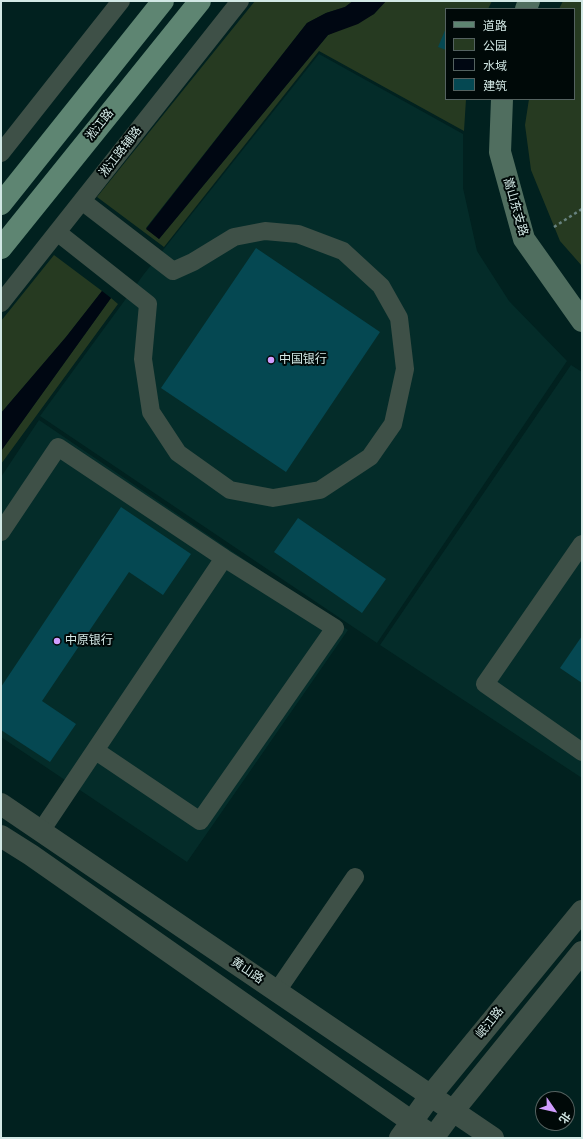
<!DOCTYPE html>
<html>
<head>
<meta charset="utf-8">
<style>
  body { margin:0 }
  #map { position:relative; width:583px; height:1139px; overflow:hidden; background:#01211f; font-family:"Varela Round","Noto Sans SC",sans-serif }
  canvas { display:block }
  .frame { position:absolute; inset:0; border:2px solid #d2e8e5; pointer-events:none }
  .legend { position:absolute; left:445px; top:8px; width:130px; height:92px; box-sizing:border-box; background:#000908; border:1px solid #546260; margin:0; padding:5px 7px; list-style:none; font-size:12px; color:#d2e8e5 }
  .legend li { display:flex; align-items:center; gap:8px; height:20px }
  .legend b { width:20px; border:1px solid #546260 }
  .north { position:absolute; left:535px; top:1091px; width:40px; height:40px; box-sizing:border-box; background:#000908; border:1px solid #546260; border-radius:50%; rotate:124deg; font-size:11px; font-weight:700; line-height:16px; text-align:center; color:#d2e8e5 }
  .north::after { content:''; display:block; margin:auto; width:14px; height:18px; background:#d09dfe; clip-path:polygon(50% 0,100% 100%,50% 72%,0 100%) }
</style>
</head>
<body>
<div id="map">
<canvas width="583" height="1139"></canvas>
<div class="frame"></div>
<ul class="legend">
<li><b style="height:5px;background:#5e8572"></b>道路</li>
<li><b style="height:11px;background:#263a21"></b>公园</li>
<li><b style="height:11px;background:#000712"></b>水域</li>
<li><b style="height:11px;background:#054852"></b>建筑</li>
</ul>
<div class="north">北</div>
</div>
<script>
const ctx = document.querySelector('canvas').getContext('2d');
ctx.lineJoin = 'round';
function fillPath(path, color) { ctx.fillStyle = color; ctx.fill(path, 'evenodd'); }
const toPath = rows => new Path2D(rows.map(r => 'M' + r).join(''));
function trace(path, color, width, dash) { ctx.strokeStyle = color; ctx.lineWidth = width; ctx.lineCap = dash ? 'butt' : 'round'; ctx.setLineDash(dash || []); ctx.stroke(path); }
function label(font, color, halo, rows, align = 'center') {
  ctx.font = font + ' "Varela Round","Noto Sans SC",sans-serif'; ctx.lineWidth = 4; ctx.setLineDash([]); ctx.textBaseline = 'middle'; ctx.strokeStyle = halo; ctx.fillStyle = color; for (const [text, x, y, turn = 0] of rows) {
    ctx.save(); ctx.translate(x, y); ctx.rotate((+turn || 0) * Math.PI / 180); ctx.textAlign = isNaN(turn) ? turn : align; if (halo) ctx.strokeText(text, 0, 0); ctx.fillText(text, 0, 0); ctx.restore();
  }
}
fillPath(toPath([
  [319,54,463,134,463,188,477,251,509,301,567,361,377,643,40,416,144,274],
  [571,365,582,372,582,778,380,645],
  [39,420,348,630,187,862,1,737,1,477]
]), '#042c29');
fillPath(toPath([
  [255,1,353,1,345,7,326,13,307,23,146,228,159,239,328,35,374,14,386,1,492,1,488,9,446,9,446,99,466,99,464,131,319,51,164,247,97,197],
  [563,1,582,1,582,266,560,241,531,170,525,125,529,99,574,99,574,9,559,9],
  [54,255,102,291,66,337,1,413,1,321],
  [111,298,118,304,1,464,1,451]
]), '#263a21');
fillPath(toPath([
  [353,1,386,1,374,14,358,24,328,35,159,239,146,229,307,23,326,13,345,7],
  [102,291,111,298,1,451,1,413,66,337]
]), '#000712');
fillPath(toPath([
  [446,28,446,50,438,47],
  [256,248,380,332,286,472,161,388],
  [121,507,191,554,163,595,129,572,42,701,76,724,50,762,1,730,1,687],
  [298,518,386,579,362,613,274,552],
  [582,636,582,683,560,668]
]), '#054852');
trace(toPath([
  [554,227,582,209]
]), '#688380', 2.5, [3, 3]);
trace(toPath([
  [1,153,121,1],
  [57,232,148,304,143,359,151,412,178,453,230,490,273,498,320,490,370,457,393,424,405,369,399,318,381,286,343,251,298,234,265,231,234,237,193,262,173,271,82,201],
  [1,303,240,1],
  [1,532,58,447,224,558],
  [582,544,485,684,582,752],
  [41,831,224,558,335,628,200,821,96,751],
  [277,991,355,877]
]), '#3e5047', 18);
trace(toPath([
  [1,804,493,1138],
  [1,836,31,855,435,1138],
  [400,1138,431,1095,582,911],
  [433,1138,453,1111,582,952]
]), '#3e5047', 22);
trace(toPath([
  [526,9,529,1],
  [502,99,500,152,524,239,582,321]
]), '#506e5f', 22);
trace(toPath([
  [1,204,163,1],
  [1,248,200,1]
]), '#5e8572', 22);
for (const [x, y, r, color] of [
  [271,360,4,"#d09dfe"],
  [57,641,4,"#d09dfe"]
]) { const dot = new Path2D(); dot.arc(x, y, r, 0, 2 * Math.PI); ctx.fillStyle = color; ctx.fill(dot); trace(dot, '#000908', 1.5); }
label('12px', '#d2e8e5', '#000908', [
  ["淞江路",100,125,-51],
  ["淞江路辅路",121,152,-52],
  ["嵩山东支路",515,207,74],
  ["黄山路",247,971,34],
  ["岷江路",490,1023,-51]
]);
label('12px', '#d2e8e5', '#000908', [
  ["中国银行",279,360],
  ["中原银行",65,641]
], 'left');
</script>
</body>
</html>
